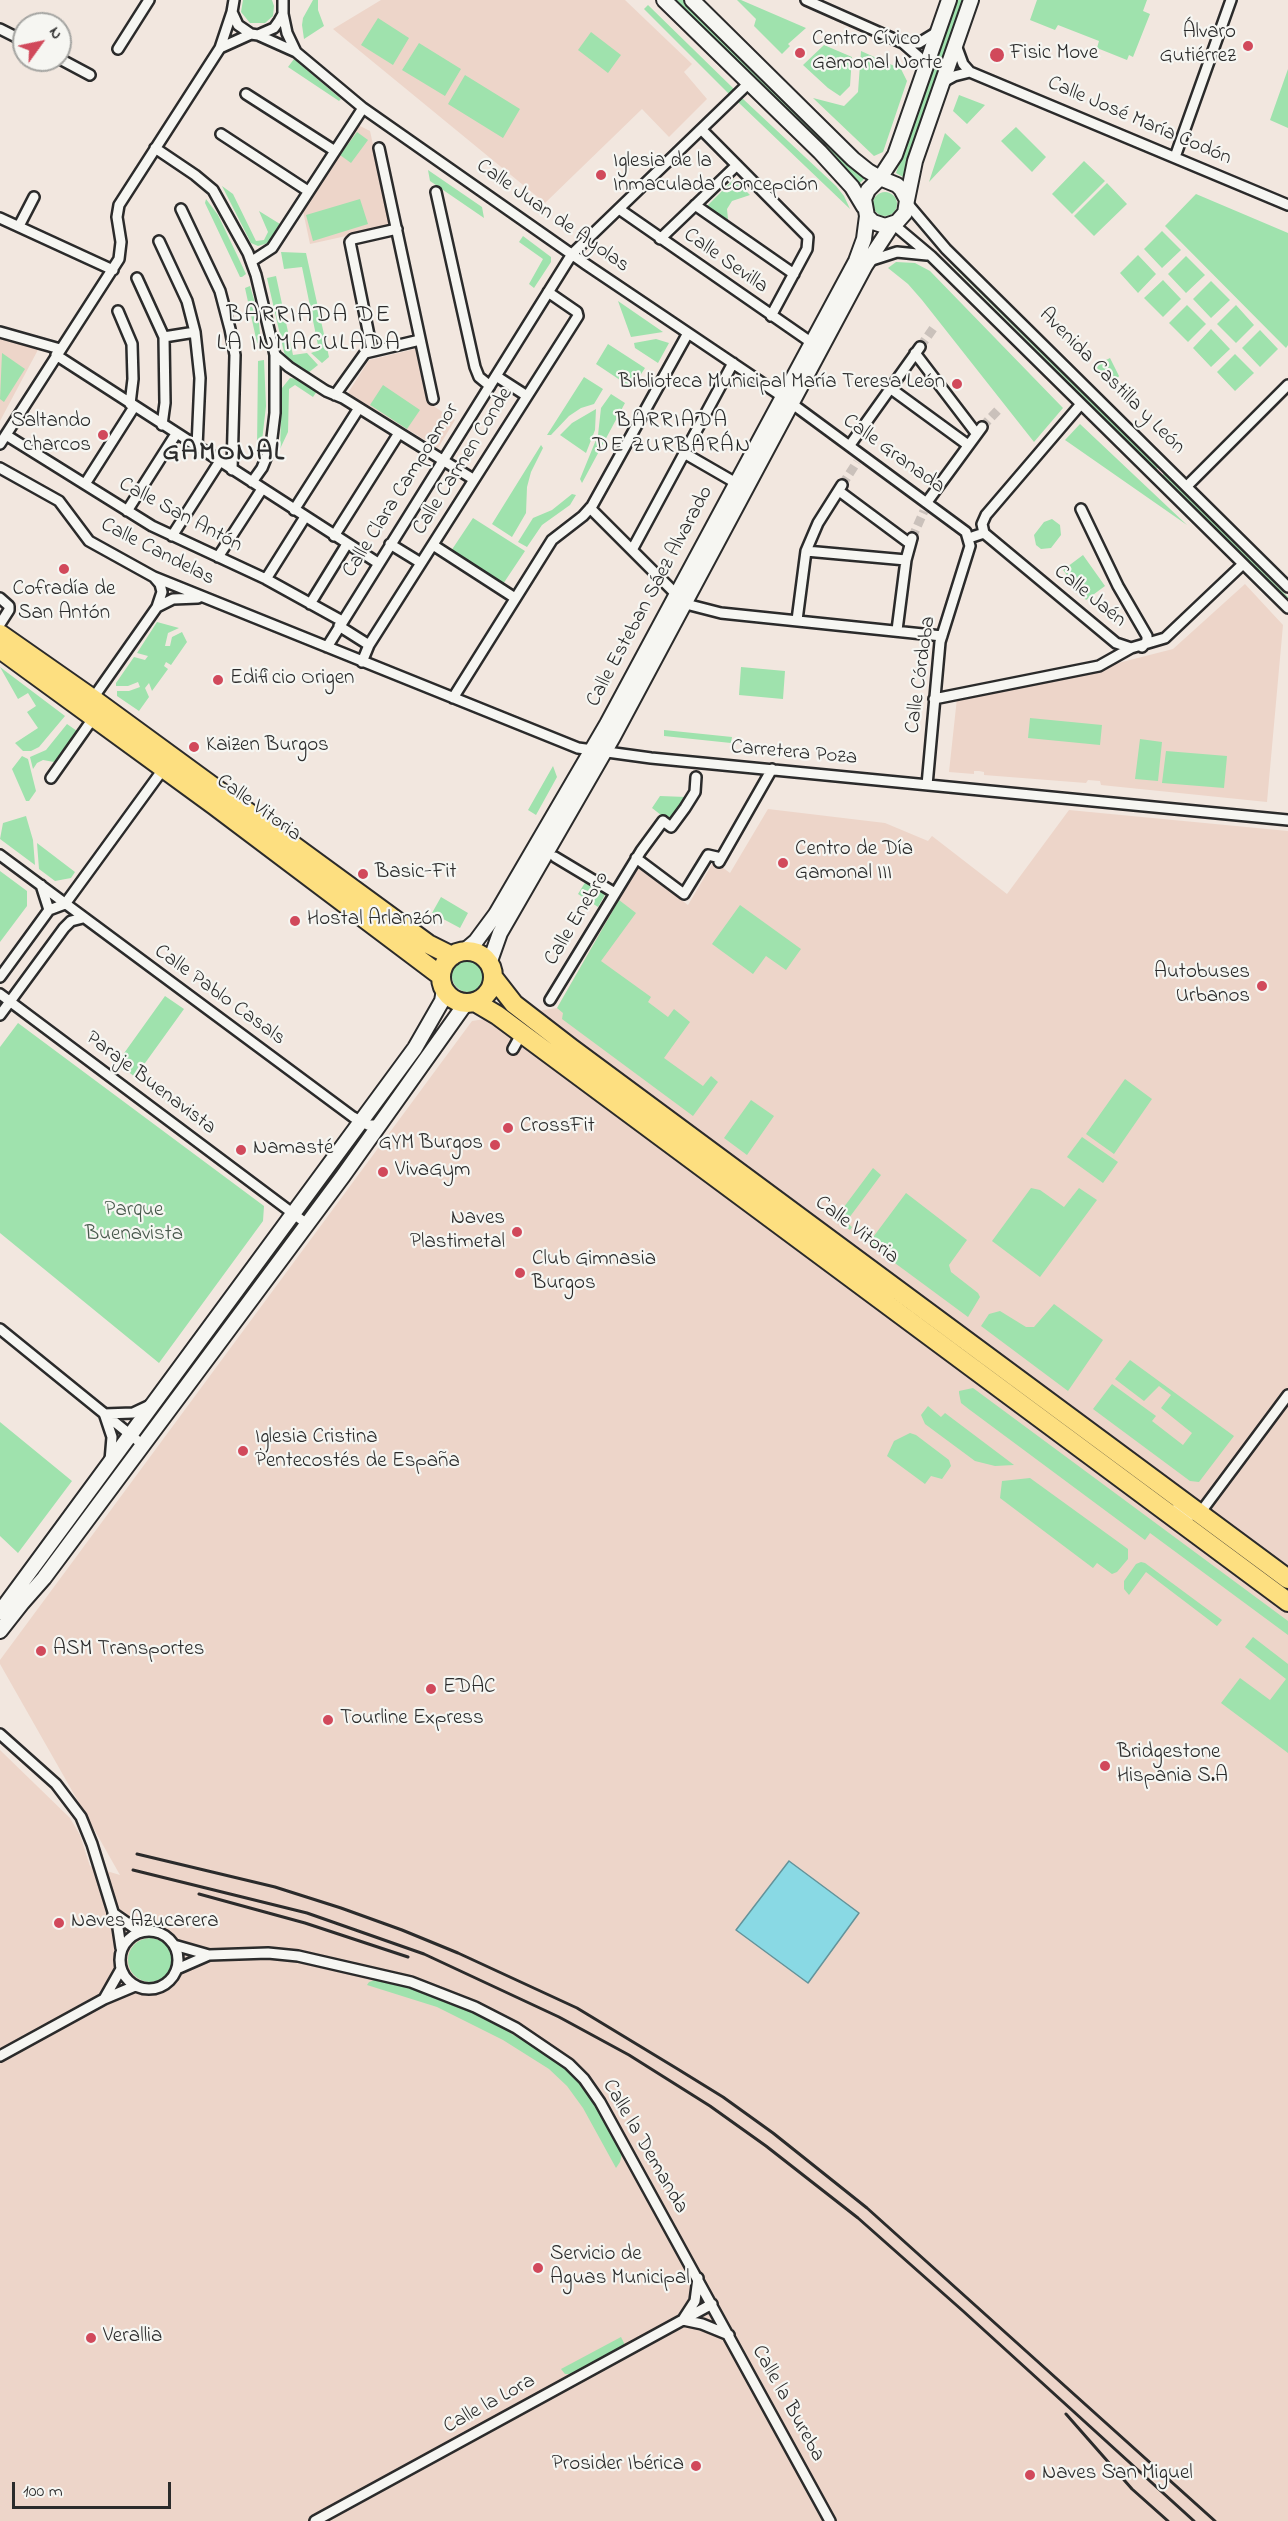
<!DOCTYPE html>
<html>
<head>
<meta charset="utf-8">
<style>
  body { margin:0 }
  #map { position:relative; width:1288px; height:2521px; overflow:hidden; background:#f2e7df; font-family:"Indie Flower",sans-serif }
  canvas { display:block }
  .north { position:absolute; left:12px; top:12px; width:60px; height:60px; box-sizing:border-box; background:#f6f6f2; border:2px solid #a5a5a2; border-radius:50%; rotate:57deg; font-size:16px; font-weight:700; line-height:24px; text-align:center; color:#2b2b2b }
  .north::after { content:''; display:block; margin:auto; width:21px; height:27px; background:#d1495b; clip-path:polygon(50% 0,100% 100%,50% 72%,0 100%) }
  .scale { position:absolute; left:12px; top:2482px; width:159px; height:27px; box-sizing:border-box; border:3px solid #2b2b2b; border-top:0; padding-left:8px; font-size:18px; line-height:21px; white-space:nowrap; color:#2b2b2b; -webkit-text-stroke:4px #f6f6f2; paint-order:stroke }
</style>
</head>
<body>
<div id="map">
<canvas width="1288" height="2521"></canvas>
<div class="north">N</div>
<div class="scale">100 m</div>
</div>
<script>
const ctx = document.querySelector('canvas').getContext('2d');
ctx.lineJoin = 'round';
function fillPath(path, color) { ctx.fillStyle = color; ctx.fill(path, 'evenodd'); }
const toPath = rows => new Path2D(rows.map(r => 'M' + r).join(''));
function trace(path, color, width, dash) { ctx.strokeStyle = color; ctx.lineWidth = width; ctx.lineCap = dash ? 'butt' : 'round'; ctx.setLineDash(dash || []); ctx.stroke(path); }
function label(font, color, halo, rows, align = 'center') {
  ctx.font = font + ' "Indie Flower",sans-serif'; ctx.lineWidth = 4.5; ctx.setLineDash([]); ctx.textBaseline = 'middle'; ctx.strokeStyle = halo; ctx.fillStyle = color; for (const [text, x, y, turn = 0] of rows) {
    ctx.save(); ctx.translate(x, y); ctx.rotate((+turn || 0) * Math.PI / 180); ctx.textAlign = isNaN(turn) ? turn : align; if (halo) ctx.strokeText(text, 0, 0); ctx.fillText(text, 0, 0); ctx.restore();
  }
}
fillPath(toPath([
  [381,0,625,0,692,64,684,72,707,99,669,137,642,109,545,203,333,29],
  [358,125,370,131,390,222,387,227,310,244,303,211],
  [0,334,40,346,0,421],
  [415,349,427,402,455,420,438,448,348,393,369,360],
  [1245,584,1283,625,1267,802,1101,785,1100,781,1088,780,1086,783,984,775,984,772,979,771,974,771,974,774,949,772,957,698,1071,675,1173,649],
  [768,809,885,823,928,841,932,836,1007,894,1069,810,1288,831,1288,2521,0,2521,0,1750,70,1818,80,1835,90,1866,120,1875,0,1664,0,1660,472,1021,557,1008,637,867,688,905,714,861,730,873]
]), '#edd5c9');
fillPath(toPath([
  [243,0,272,0,274,6,273,16,265,23,250,23,241,12],
  [313,0,318,0,318,10,324,26,304,39,302,25,303,18],
  [673,0,683,0,865,178,859,184],
  [737,0,741,0,806,28,788,44,790,46,782,54,754,26,756,19],
  [955,0,963,0,903,177,896,173],
  [1037,0,1147,0,1143,11,1150,14,1133,57,1129,55,1127,60,1097,48,1099,41,1058,25,1055,30,1030,20],
  [648,5,734,89,729,94,644,9],
  [378,18,409,38,393,65,361,45],
  [591,32,621,55,608,73,578,50],
  [419,43,461,69,445,96,402,70],
  [824,45,852,57,850,86,840,96,828,88,803,65],
  [861,51,901,69,907,81,883,152,874,156,813,98,844,106,858,92],
  [294,59,341,99,339,101,288,67],
  [1288,69,1288,128,1270,120],
  [465,75,520,109,503,138,448,104],
  [959,95,985,105,967,124,953,111],
  [742,98,836,186,844,196,850,209,738,102],
  [1016,127,1046,157,1032,172,1001,141],
  [357,132,368,140,351,163,340,155],
  [945,133,961,148,929,182],
  [1084,161,1105,181,1072,214,1052,194],
  [428,170,482,207,484,218,430,181],
  [734,179,750,195,732,201,727,209,728,219,726,222,706,207],
  [1107,183,1127,204,1094,236,1074,216],
  [222,186,233,194,256,241,264,240,268,232,259,211,280,224,268,243,258,246,251,243],
  '873 204a12 12 0 1 1 24 0a12 12 0 1 1-24 0Z',
  [1196,194,1288,233,1288,345,1286,348,1165,226],
  [206,199,218,215,238,257,246,274,242,277,240,277,205,203],
  [360,199,368,224,313,241,306,215],
  [1162,231,1181,250,1162,268,1144,249],
  [523,236,551,257,551,262,534,288,529,284,543,259,519,242],
  [281,252,306,253,329,357,322,363,311,353,319,350,302,267,284,269],
  [1138,255,1156,274,1138,293,1120,273],
  [1186,256,1205,275,1186,293,1168,274],
  [952,261,1158,468,1156,469,950,263],
  [896,262,915,263,930,271,1063,408,1034,442,922,300,908,284,888,268],
  [276,276,293,355,307,353,318,365,308,373,287,359,284,352,267,278],
  [1163,280,1181,299,1163,317,1144,298],
  [1211,281,1230,300,1211,318,1193,299],
  [250,286,258,313,261,344,257,343,245,288],
  [618,301,663,332,631,337],
  [1187,305,1206,324,1188,342,1169,323],
  [1236,305,1254,325,1236,343,1217,324],
  [1211,329,1230,349,1211,367,1193,348],
  [1260,330,1278,349,1260,367,1242,348],
  [656,339,669,343,658,363,635,348,634,343],
  [608,344,645,368,632,388,596,364],
  [2,353,25,369,4,402,0,399],
  [1235,354,1254,373,1235,391,1217,372],
  [1110,358,1119,376,1112,387,1092,367],
  [264,360,266,406,262,441,257,449,258,361],
  [584,377,603,389,594,404,581,408,569,416,551,435,547,435],
  [290,378,298,379,317,391,313,397,295,385,289,389,288,432,280,449,282,388],
  [383,385,420,410,407,429,370,405],
  [611,394,625,403,582,483,580,479,598,435,601,408],
  [596,409,595,430,586,453,560,435,572,423],
  [1080,424,1187,525,1065,440],
  [541,445,543,448,531,472,527,487,526,513,512,537,492,524],
  [1164,473,1288,597,1288,600,1163,475],
  [572,494,576,495,570,505,542,525,527,547,518,542,533,518,552,510],
  [473,518,525,551,503,584,451,551],
  [1052,519,1060,525,1061,535,1051,548,1041,549,1036,545,1034,535,1044,522],
  [1083,555,1105,586,1086,600,1063,570],
  [157,622,179,628,168,633,165,646,170,646,172,637,182,632,187,642,171,665,166,662,164,666,168,669,152,691,149,683,145,688,149,697,139,711,117,696,117,691,129,691,140,687,138,682,128,686,116,686,116,683,134,657,145,660,148,656,137,653],
  [0,667,65,716,39,747,31,751,23,751,15,743,38,728,27,712,36,706,28,693,18,699],
  [741,667,785,671,783,699,739,695],
  [1030,718,1102,725,1100,745,1028,738],
  [67,724,77,731,54,762,43,760,37,763,33,769,30,757,46,750],
  [664,730,732,737,731,743,664,736],
  [1140,739,1162,742,1158,781,1135,779],
  [1166,751,1227,756,1224,788,1162,783],
  [22,756,28,759,36,791,29,801,26,801,12,769],
  [553,766,557,777,536,815,528,810],
  [660,796,686,797,670,822,652,808],
  [26,816,33,840,35,865,0,839,3,823],
  [37,843,75,872,71,878,55,881,39,869],
  [0,871,27,891,27,906,0,942],
  [586,881,606,893,598,907,578,894],
  [441,897,468,913,460,928,432,913],
  [619,900,636,913,601,961,651,997,648,1002,668,1017,674,1009,690,1022,664,1058,703,1086,711,1076,718,1082,693,1116,562,1019,563,1013,557,1008],
  [740,905,801,949,786,970,766,956,753,974,712,944],
  '452 976a16 16 0 1 1 32 0a16 16 0 1 1-32 0Z',
  [165,996,184,1009,135,1077,117,1063],
  [18,1023,264,1206,263,1221,159,1363,0,1233,0,1047],
  [1125,1079,1152,1099,1114,1154,1086,1134],
  [751,1100,774,1116,747,1155,724,1138],
  [1082,1137,1118,1162,1103,1183,1067,1157],
  [873,1168,881,1175,846,1222,852,1227,850,1230,835,1219],
  [1031,1188,1040,1190,1064,1207,1079,1188,1097,1200,1040,1277,992,1241],
  [906,1193,967,1240,949,1265,951,1272,978,1293,980,1297,968,1317,861,1238,863,1235,871,1240],
  [1054,1304,1103,1340,1068,1391,981,1326,989,1314,1000,1311,1026,1327,1034,1327],
  [1130,1360,1234,1436,1199,1482,1190,1481,1093,1409,1112,1384,1156,1416,1152,1421,1183,1445,1192,1433,1161,1408,1171,1395,1159,1386,1144,1401,1115,1379],
  [973,1388,1288,1621,1288,1635,1150,1533,1145,1540,970,1410,961,1403,959,1393,959,1391],
  [928,1406,941,1417,945,1413,1014,1465,995,1466,975,1461,925,1424,921,1415],
  [0,1422,72,1481,18,1553,0,1536],
  [910,1433,916,1435,949,1460,951,1466,942,1479,931,1476,925,1484,887,1456,894,1441],
  [1030,1478,1128,1549,1128,1559,1117,1572,1112,1574,1097,1563,1093,1568,1000,1498,1002,1481],
  [1141,1562,1145,1563,1222,1620,1217,1626,1146,1572,1129,1595,1124,1589,1124,1581,1136,1564],
  [1253,1637,1288,1664,1288,1753,1221,1703,1240,1678,1270,1700,1286,1679,1245,1647],
  '128 1960a22 22 0 1 1 44 0a22 22 0 1 1-44 0Z',
  [378,1979,433,1995,489,2020,555,2060,575,2078,594,2103,622,2154,620,2162,616,2168,583,2108,567,2086,549,2069,503,2040,437,2007,367,1985,369,1982],
  [621,2337,625,2345,572,2374,565,2374,561,2369]
]), '#9fe2ad');
const water = toPath([
  [789,1861,859,1913,808,1983,736,1930,789,1861]
]);
fillPath(water, '#89d9e4');
trace(water, '#63939a', 1.5);
trace(toPath([
  [920,347,935,326],
  [982,427,1000,408],
  [842,485,857,462],
  [912,538,924,511]
]), '#cac1bb', 9, [9, 4.5]);
const street = toPath([
  [234,0,232,12,238,25,251,34,258,35,274,28,279,21,283,14,283,0],
  [806,0,903,43,919,57,924,73],
  [283,14,287,33,296,52],
  [0,29,24,41],
  [258,35,296,52,363,108,587,265,783,397,966,532,970,546,940,642,927,785],
  [903,43,919,43,937,32],
  [956,45,963,64,970,72,1288,205],
  [220,48,251,34],
  [118,49,149,0],
  [60,59,90,75],
  [943,82,954,76,970,72],
  [246,94,335,151],
  [702,130,808,237,807,249,771,316],
  [221,134,308,191],
  [155,148,195,175,213,190,248,253,256,275,275,355,275,413,271,446,262,468,252,482],
  [379,148,433,399],
  [1175,157,1231,0],
  [436,192,475,367,479,377,490,386],
  [907,203,946,249,1288,587],
  [695,205,794,274],
  [181,209,220,291,230,329,235,355,232,470],
  [619,209,812,343],
  [0,218,113,270],
  [893,224,931,256,1288,608],
  [19,226,34,197],
  [660,239,737,165],
  [159,241,187,301,195,332,200,378,197,447],
  [252,261,272,248,363,108],
  [869,261,897,252,927,255],
  [137,278,164,337,165,403,162,425],
  [118,311,132,344,133,379,130,404],
  [0,332,60,349],
  [164,337,195,332],
  [372,350,350,242,353,239,397,229],
  [915,353,976,433],
  [56,355,378,563],
  [275,355,289,367,326,391,343,398,473,479],
  [496,376,527,396],
  [890,388,968,445],
  [335,395,365,353,420,340],
  [6,435,152,526,266,579,342,621],
  [0,444,119,259,121,242,117,217,119,205,220,48,232,12],
  [850,445,920,347],
  [684,453,736,483],
  [0,468,59,501,89,541,154,577,578,748,651,758,1288,820],
  [85,484,134,407],
  [1187,486,1288,385],
  [839,491,909,543],
  [927,502,982,427],
  [590,508,686,604,721,613,942,636],
  [1081,509,1118,586,1147,636,1147,641,1142,647],
  [294,510,359,408],
  [127,511,176,434],
  [984,533,982,524,986,515,1081,404],
  [172,536,220,461],
  [334,536,399,433],
  [969,538,984,533,1116,643,1131,648,1165,638,1243,564],
  [390,544,421,563],
  [433,545,515,598],
  [632,550,733,363],
  [806,551,906,560],
  [218,557,262,489],
  [266,579,305,517],
  [0,598,9,606,9,610,0,624],
  [310,604,347,544],
  [157,607,173,599,198,598],
  [797,620,806,551,818,523,842,485],
  [339,626,369,645],
  [897,630,906,560,912,538],
  [327,647,572,254,749,83],
  [362,662,369,645,578,316,577,312,548,292],
  [453,698,552,540,583,516,592,506,688,333],
  [934,699,1099,666,1131,648],
  [91,701,157,607,162,592,160,584,154,577],
  [51,778,94,717],
  [0,855,353,1117,368,1125,380,1125],
  [555,857,615,893],
  [636,858,684,894,708,855,721,858],
  [719,862,772,769],
  [41,885,49,910],
  [0,977,49,910,65,904,164,768],
  [0,994,307,1224],
  [550,1000,641,851,663,821,671,827,685,808,695,792,696,777],
  [0,1015,64,928,71,921,83,918],
  [513,1049,518,1040],
  [0,1329,143,1445],
  [104,1414,133,1413,150,1405],
  [105,1416,112,1437,110,1461],
  [1176,1509,1189,1516,1200,1513,1288,1395],
  [0,1734,56,1784,81,1817,92,1844,118,1928,121,1948],
  [113,1913,140,1932],
  '120 1960a29 29 0 1 1 58 0a29 29 0 1 1-58 0Z',
  [174,1945,209,1955,268,1953,298,1956,411,1982,475,2007,516,2028,569,2064,584,2079,600,2102,830,2521],
  [177,1969,209,1955],
  [104,1999,121,1969],
  [0,2056,104,1999,135,1986],
  [684,2318,695,2301,698,2278],
  [683,2320,702,2324,729,2335],
  [315,2521,712,2304]
]);
const secondary = toPath([
  [664,0,820,152,852,187,864,207],
  [692,0,853,159,868,171,880,178,897,185,901,189,907,200,905,213,897,222,885,226,873,222,867,216,864,199,868,190,880,178,895,155,949,0],
  [907,200,915,161,971,0],
  [463,952,476,941,496,914,607,724,856,261,864,239,867,216],
  [489,964,500,933,613,737,865,266,892,225],
  [0,1612,415,1048,442,1001,444,990],
  [0,1631,22,1603,44,1578,343,1176,466,1003]
]);
const highway = toPath([
  [0,634,93,699,428,944,452,956],
  [0,649,214,805,441,976],
  '441 977a26 26 0 1 1 52 0a26 26 0 1 1-52 0Z',
  [493,977,514,1004,571,1048,1288,1579],
  [475,1002,497,1015,1288,1602]
]);
trace(street, '#2b2b2b', 14);
trace(secondary, '#2b2b2b', 18);
trace(highway, '#2b2b2b', 22);
trace(street, '#f6f6f2', 9);
trace(secondary, '#f6f6f2', 14);
trace(highway, '#fddf80', 18);
trace(toPath([
  [137,1854,275,1887,341,1908,402,1930,458,1953,577,2008,676,2068,723,2097,773,2133,867,2208,1215,2521],
  [133,1870,307,1913,424,1954,559,2017,629,2055,710,2106,766,2146,858,2218,963,2311,1194,2521],
  [199,1894,305,1923,408,1957],
  [1066,2414,1132,2489,1168,2521]
]), '#2b2b2b', 3);
for (const [x, y, r, color] of [
  [1248,46,6,"#d1495b"],
  [800,53,6,"#d1495b"],
  [997,55,8,"#d1495b"],
  [601,175,6,"#d1495b"],
  [957,384,6,"#d1495b"],
  [103,435,6,"#d1495b"],
  [64,569,6,"#d1495b"],
  [218,680,6,"#d1495b"],
  [194,747,6,"#d1495b"],
  [783,863,6,"#d1495b"],
  [363,874,6,"#d1495b"],
  [295,921,6,"#d1495b"],
  [1262,986,6,"#d1495b"],
  [508,1128,6,"#d1495b"],
  [495,1145,6,"#d1495b"],
  [241,1150,6,"#d1495b"],
  [383,1172,6,"#d1495b"],
  [517,1232,6,"#d1495b"],
  [520,1273,6,"#d1495b"],
  [243,1451,6,"#d1495b"],
  [41,1651,6,"#d1495b"],
  [431,1689,6,"#d1495b"],
  [328,1720,6,"#d1495b"],
  [1105,1766,6,"#d1495b"],
  [59,1923,6,"#d1495b"],
  [538,2268,6,"#d1495b"],
  [91,2338,6,"#d1495b"],
  [696,2466,6,"#d1495b"],
  [1030,2475,6,"#d1495b"]
]) { const dot = new Path2D(); dot.arc(x, y, r, 0, 2 * Math.PI); ctx.fillStyle = color; ctx.fill(dot); trace(dot, '#f6f6f2', 2); }
label('21px', '#2b2b2b', '#f6f6f2', [
  ["Álvaro",1236,34,"right"],
  ["Gutiérrez",1236,58,"right"],
  ["Centro Cívico",812,41],
  ["Gamonal Norte",812,65],
  ["Fisic Move",1010,55],
  ["Iglesia de la",613,163],
  ["Inmaculada Concepción",613,187],
  ["Biblioteca Municipal María Teresa León",945,384,"right"],
  ["Saltando",91,423,"right"],
  ["charcos",91,447,"right"],
  ["Cofradía de",64,591,"center"],
  ["San Antón",64,615,"center"],
  ["Edificio Origen",230,680],
  ["Kaizen Burgos",206,747],
  ["Centro de Día",795,851],
  ["Gamonal III",795,875],
  ["Basic-Fit",375,874],
  ["Hostal Arlanzón",307,921],
  ["Autobuses",1250,974,"right"],
  ["Urbanos",1250,998,"right"],
  ["CrossFit",520,1128],
  ["GYM Burgos",483,1145,"right"],
  ["Namasté",253,1150],
  ["VivaGym",395,1172],
  ["Naves",505,1220,"right"],
  ["Plastimetal",505,1244,"right"],
  ["Club Gimnasia",532,1261],
  ["Burgos",532,1285],
  ["Iglesia Cristina",255,1439],
  ["Pentecostés de España",255,1463],
  ["ASM Transportes",53,1651],
  ["EDAC",443,1689],
  ["Tourline Express",340,1720],
  ["Bridgestone",1117,1754],
  ["Hispania S.A",1117,1778],
  ["Naves Azucarera",71,1923],
  ["Servicio de",550,2256],
  ["Aguas Municipal",550,2280],
  ["Verallia",103,2338],
  ["Prosider Ibérica",684,2466,"right"],
  ["Naves San Miguel",1042,2475]
], 'left');
label('21px', '#2b2b2b', '#f6f6f2', [
  ["Calle José María Codón",1139,122,23],
  ["Calle Juan de Ayolas",552,217,35],
  ["Calle Sevilla",725,262,35],
  ["Avenida Castilla y León",1111,382,45],
  ["Calle Granada",893,455,36],
  ["Calle Carmen Conde",464,462,-58],
  ["Calle Clara Campoamor",402,491,-58],
  ["Calle San Antón",180,516,28],
  ["Calle Candelas",157,553,27],
  ["Calle Esteban Sáez Alvarado",651,597,-62],
  ["Calle Jaén",1089,597,39],
  ["Calle Córdoba",922,675,-82],
  ["Carretera Poza",794,754,5],
  ["Calle Vitoria",258,809,36],
  ["Calle Enebro",578,919,-59],
  ["Calle Pablo Casals",219,996,36],
  ["Paraje Buenavista",150,1084,37],
  ["Calle Vitoria",856,1231,37],
  ["Calle la Demanda",644,2147,60],
  ["Calle la Bureba",787,2404,61],
  ["Calle la Lora",490,2405,-29]
]);
label('21px', '#48594c', '#f6f6f2', [
  ["Parque",134,1212],
  ["Buenavista",134,1236]
]);
ctx.letterSpacing = '1.5px';
label('22px', '#2b2b2b', '#f6f6f2', [
  ["BARRIADA",672,422],
  ["DE ZURBARÁN",672,447]
]);
ctx.letterSpacing = '0px';
ctx.letterSpacing = '1.5px';
label('24px', '#2b2b2b', '#f6f6f2', [
  ["BARRIADA DE",309,317],
  ["LA INMACULADA",309,345]
]);
ctx.letterSpacing = '0px';
ctx.letterSpacing = '1.5px';
label('bold 27px', '#2b2b2b', '#f6f6f2', [
  ["GAMONAL",224,455]
]);
ctx.letterSpacing = '0px';
</script>
</body>
</html>
